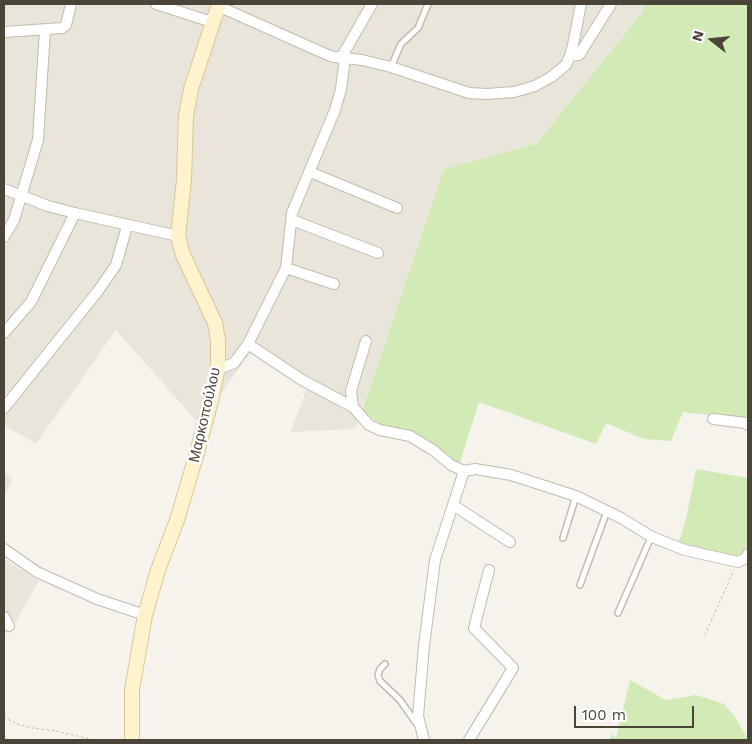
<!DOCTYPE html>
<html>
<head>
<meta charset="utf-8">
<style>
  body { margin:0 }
  #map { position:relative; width:752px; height:744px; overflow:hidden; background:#f6f3ec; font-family:"Work Sans",sans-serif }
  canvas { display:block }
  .frame { position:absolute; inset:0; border:5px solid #4b4439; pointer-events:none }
  .north { position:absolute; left:687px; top:15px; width:50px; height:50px; -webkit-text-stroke:4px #fff; paint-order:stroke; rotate:286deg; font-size:14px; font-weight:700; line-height:20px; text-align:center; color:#4b4439 }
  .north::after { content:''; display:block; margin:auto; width:18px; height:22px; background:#4b4439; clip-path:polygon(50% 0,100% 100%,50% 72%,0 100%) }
  .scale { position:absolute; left:574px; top:706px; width:120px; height:22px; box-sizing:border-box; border:2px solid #4b4439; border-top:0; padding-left:6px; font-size:15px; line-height:18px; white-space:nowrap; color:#4b4439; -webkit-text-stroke:4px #fff; paint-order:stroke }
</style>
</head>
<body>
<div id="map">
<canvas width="752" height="744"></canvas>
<div class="frame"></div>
<div class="north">N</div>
<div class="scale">100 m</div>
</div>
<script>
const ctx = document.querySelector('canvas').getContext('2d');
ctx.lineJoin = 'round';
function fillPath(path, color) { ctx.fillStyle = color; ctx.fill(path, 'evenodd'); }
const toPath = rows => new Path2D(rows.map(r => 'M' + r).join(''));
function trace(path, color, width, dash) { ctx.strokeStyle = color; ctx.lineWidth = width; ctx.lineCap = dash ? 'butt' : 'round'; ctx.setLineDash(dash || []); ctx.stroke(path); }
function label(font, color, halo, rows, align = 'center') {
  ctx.font = font + ' "Work Sans",sans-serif'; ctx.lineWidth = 5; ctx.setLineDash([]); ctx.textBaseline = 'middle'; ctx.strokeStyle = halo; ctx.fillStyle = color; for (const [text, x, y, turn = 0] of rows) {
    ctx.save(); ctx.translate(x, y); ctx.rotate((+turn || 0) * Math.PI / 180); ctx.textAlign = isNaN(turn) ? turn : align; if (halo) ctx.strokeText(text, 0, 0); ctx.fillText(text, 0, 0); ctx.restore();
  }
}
fillPath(toPath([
  [4,4,648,4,536,144,444,169,355,429,291,432,306,390,250,354,198,423,116,330,36,444,4,425],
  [4,473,13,480,4,496],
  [4,559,39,581,9,633,4,633]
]), '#eae5da');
fillPath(toPath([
  [644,4,748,4,748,419,683,412,671,441,644,439,606,423,596,444,479,402,459,465,382,426,362,410,444,169,536,144,643,11],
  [696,469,748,478,748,560,679,542,686,519],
  [630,680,666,700,696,695,724,704,735,717,748,740,609,740,612,734,616,738]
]), '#d2eab5');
const lane = toPath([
  [391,67,401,44,418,28,428,4],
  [563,538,576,496],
  [580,585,607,511],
  [618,613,651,537],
  [385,664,380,669,378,675,380,681,400,700,416,723]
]);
const street = toPath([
  [156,4,212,22],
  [218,6,330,56,341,58,372,4],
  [4,32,62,28,66,25,71,4],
  [570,56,579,55,611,4],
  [345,58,362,60,391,67,469,93,487,94,514,92,535,86,551,77,566,65,570,56,573,45,581,4],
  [310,172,397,208],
  [4,189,48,206,75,213,178,236],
  [292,220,378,253],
  [4,237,14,220,38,140,45,30],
  [286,268,334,284],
  [4,333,31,302,75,213],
  [248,344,286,268,292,213,335,110,341,89,345,58,341,58],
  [218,367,224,367,234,363,248,344,302,380,353,407,369,425,380,430,410,436,433,450,451,465,464,471],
  [353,407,351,391,366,341],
  [4,408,98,291,116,265,127,226],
  [713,419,746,423,748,425],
  [453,505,510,542],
  [4,549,37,572,97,599,145,615],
  [4,617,9,626],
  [424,740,418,716,424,646,435,560,464,471,475,469,511,475,576,496,621,518,652,537,685,550,738,562,746,558,748,554],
  [469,740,513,668,474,628,489,570]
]);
const secondary = toPath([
  [132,740,132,690,145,615,158,570,177,520,197,453,212,397,218,367,218,341,215,323,183,255,178,236,184,180,186,116,191,89,219,4]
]);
trace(lane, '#c2bbae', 8);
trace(street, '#c2bbae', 12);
trace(secondary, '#d6c79b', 16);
trace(toPath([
  [705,635,734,570],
  [4,717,17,724,33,728,56,731,94,740]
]), '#c4b79f', 1, [2.5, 2.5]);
trace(lane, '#fff', 5);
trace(street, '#fff', 10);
trace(secondary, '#fff3cd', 14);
label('15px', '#4b4439', '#fff', [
  ["Μαρκοπούλου",205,415,-77]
]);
</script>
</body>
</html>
